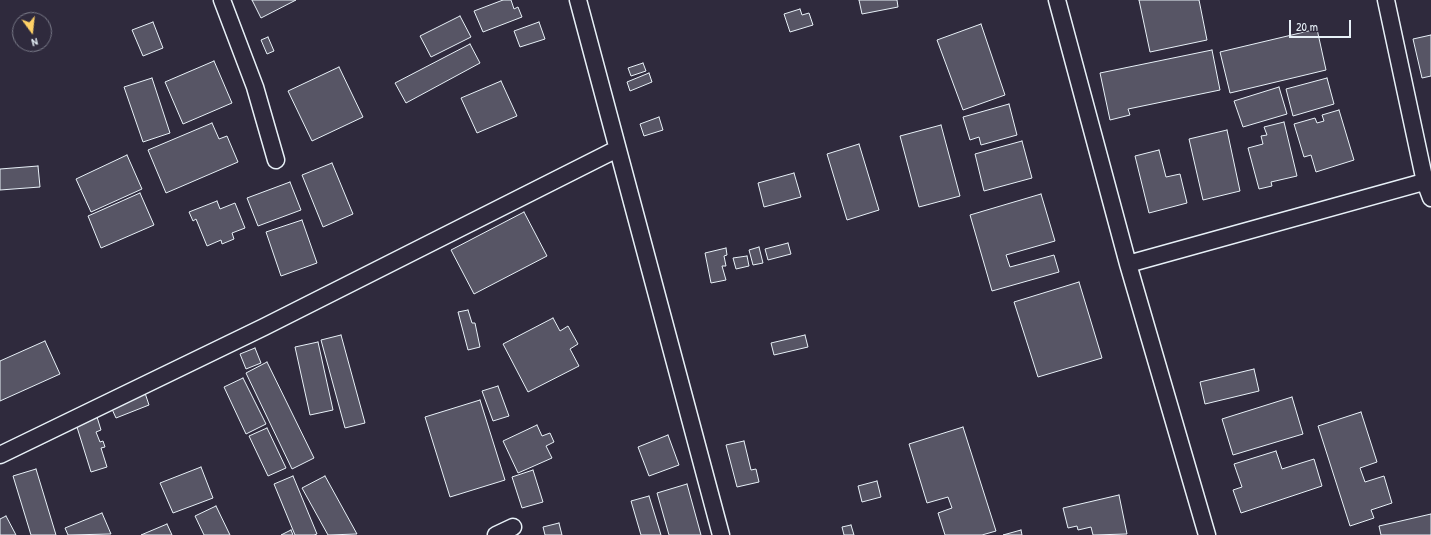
<!DOCTYPE html>
<html>
<head>
<meta charset="utf-8">
<style>
  body { margin:0 }
  #map { position:relative; width:1431px; height:535px; overflow:hidden; background:#2f2a3d; font-family:"Patrick Hand",sans-serif }
  canvas { display:block }
  .north { position:absolute; left:12px; top:12px; width:40px; height:40px; box-sizing:border-box; background:#2f2a3d; border:1px solid #797a88; border-radius:50%; rotate:165deg; font-size:11px; font-weight:700; line-height:16px; text-align:center; color:#e8f1f8 }
  .north::after { content:''; display:block; margin:auto; width:14px; height:18px; background:#ffd166; clip-path:polygon(50% 0,100% 100%,50% 72%,0 100%) }
  .scale { position:absolute; left:1289px; top:20px; width:62px; height:18px; box-sizing:border-box; border:2px solid #e8f1f8; border-top:0; padding-left:5px; font-size:12px; line-height:14px; white-space:nowrap; color:#e8f1f8; -webkit-text-stroke:3px #2f2a3d; paint-order:stroke }
</style>
</head>
<body>
<div id="map">
<canvas width="1431" height="535"></canvas>
<div class="north">N</div>
<div class="scale">20 m</div>
</div>
<script>
const ctx = document.querySelector('canvas').getContext('2d');
ctx.lineJoin = 'round';
function fillPath(path, color) { ctx.fillStyle = color; ctx.fill(path, 'evenodd'); }
const toPath = rows => new Path2D(rows.map(r => 'M' + r).join(''));
function trace(path, color, width, dash) { ctx.strokeStyle = color; ctx.lineWidth = width; ctx.lineCap = dash ? 'butt' : 'round'; ctx.setLineDash(dash || []); ctx.stroke(path); }
const building = toPath([
  [252,0,296,0,261,18,252,0],
  [503,0,511,0,514,9,518,7,522,17,483,32,474,11,503,0],
  [859,0,897,0,898,7,862,14,859,0],
  [1139,0,1199,0,1207,40,1150,52,1139,0],
  [800,9,802,15,809,13,813,25,790,32,784,14,800,9],
  [460,16,471,37,431,57,420,36,460,16],
  [153,22,163,48,143,56,132,30,153,22],
  [539,22,545,39,520,47,514,31,539,22],
  [981,24,1005,95,963,110,937,40,981,24],
  [1317,29,1326,70,1230,93,1220,52,1317,29],
  [1431,35,1431,76,1422,78,1413,39,1431,35],
  [268,37,274,51,267,54,261,40,268,37],
  [470,44,480,63,406,103,395,83,470,44],
  [1212,50,1220,90,1128,109,1130,115,1110,120,1100,73,1212,50],
  [214,61,232,103,183,124,165,82,214,61],
  [643,63,646,71,631,76,628,68,643,63],
  [339,67,363,117,312,141,288,91,339,67],
  [649,73,652,82,630,91,627,82,649,73],
  [152,78,170,133,143,142,124,87,152,78],
  [1327,78,1334,104,1293,116,1286,89,1327,78],
  [501,81,517,116,477,133,461,98,501,81],
  [1279,87,1287,114,1243,127,1234,101,1279,87],
  [1009,104,1017,135,981,145,979,137,970,140,963,117,1009,104],
  [1339,110,1354,160,1316,172,1311,155,1304,157,1294,124,1315,118,1317,123,1324,121,1322,115,1339,110],
  [659,117,663,130,644,136,640,124,659,117],
  [1284,122,1297,176,1271,182,1272,186,1259,189,1248,148,1263,144,1261,136,1267,135,1264,127,1284,122],
  [212,123,219,139,227,136,238,162,166,193,148,150,212,123],
  [941,125,960,196,919,207,900,136,941,125],
  [1227,130,1240,191,1203,200,1189,139,1227,130],
  [1022,141,1032,178,984,191,975,154,1022,141],
  [859,144,879,210,847,220,827,154,859,144],
  [1159,150,1166,177,1180,174,1187,203,1149,213,1135,156,1159,150],
  [127,155,142,189,91,212,76,179,127,155],
  [332,163,353,214,323,227,302,175,332,163],
  [38,166,40,187,0,190,0,169,38,166],
  [794,173,801,197,764,207,758,183,794,173],
  [290,182,301,210,258,226,247,198,290,182],
  [140,193,154,225,101,248,88,216,140,193],
  [1041,194,1055,241,1006,255,1010,267,1054,255,1059,272,992,291,970,215,1041,194],
  [217,201,220,209,235,203,245,228,232,233,234,239,222,244,221,240,207,246,196,219,193,221,189,212,217,201],
  [524,212,547,256,474,294,451,250,524,212],
  [302,220,317,263,281,276,266,232,302,220],
  [788,243,791,254,768,260,765,249,788,243],
  [759,247,763,263,753,265,749,250,759,247],
  [726,248,727,255,724,256,726,266,722,266,726,280,711,283,705,253,726,248],
  [747,256,749,266,736,269,733,258,747,256],
  [1079,282,1102,358,1038,377,1014,302,1079,282],
  [468,310,472,323,475,323,480,347,468,350,458,312,468,310],
  [553,318,560,331,568,326,578,344,570,349,579,366,528,392,503,344,553,318],
  [341,335,365,423,345,428,321,340,341,335],
  [805,335,808,347,774,355,771,343,805,335],
  [45,341,60,374,0,401,0,361,45,341],
  [318,342,333,410,310,415,295,347,318,342],
  [255,348,261,363,246,369,240,354,255,348],
  [267,362,314,458,292,469,246,373,267,362],
  [1254,369,1259,391,1205,404,1200,382,1254,369],
  [243,378,266,424,246,434,224,387,243,378],
  [498,386,509,416,493,421,482,391,498,386],
  [145,393,149,405,116,418,111,407,145,393],
  [1292,397,1303,434,1233,455,1222,419,1292,397],
  [480,400,505,480,450,497,425,417,480,400],
  [1361,412,1377,462,1360,468,1365,482,1384,476,1392,503,1371,510,1374,518,1350,526,1318,426,1361,412],
  [97,417,101,430,96,432,100,442,103,441,105,447,101,448,107,467,91,472,76,424,97,417],
  [537,425,542,436,550,433,554,442,546,446,552,458,518,473,503,441,537,425],
  [963,427,996,531,982,535,945,535,938,513,952,508,948,497,927,503,909,444,963,427],
  [267,428,286,468,268,476,249,436,267,428],
  [668,435,679,465,649,476,638,447,668,435],
  [744,441,751,470,756,469,759,482,737,487,726,445,744,441],
  [1276,451,1282,469,1314,459,1322,486,1241,513,1233,490,1242,487,1234,464,1276,451],
  [201,467,213,498,173,513,160,483,201,467],
  [36,469,56,535,31,535,13,476,36,469],
  [533,470,543,502,522,508,512,477,533,470],
  [293,476,317,534,314,535,295,535,274,484,293,476],
  [325,476,357,534,328,535,302,488,325,476],
  [877,481,881,497,862,502,858,486,877,481],
  [687,484,701,535,669,535,657,493,687,484],
  [1119,495,1127,534,1093,535,1091,527,1078,530,1077,526,1068,528,1063,508,1119,495],
  [649,496,661,535,641,535,631,501,649,496],
  [216,506,230,535,204,535,195,516,216,506],
  [102,513,111,534,68,535,65,528,102,513],
  [1431,514,1431,535,1381,535,1379,526,1431,514],
  [6,516,16,535,0,535,0,519,6,516],
  [559,523,562,535,545,535,543,527,559,523],
  [167,524,172,535,141,535,167,524],
  [851,525,854,535,844,535,842,527,851,525],
  [291,530,293,535,281,535,291,530],
  [1021,530,1022,535,1003,535,1021,530]
]);
fillPath(building, '#575565');
trace(building, '#e8f1f8', 1);
const minor = toPath([
  [222,0,255,87,276,160],
  [578,0,721,535],
  [1057,0,1128,264,1207,535],
  [1386,0,1425,182,1431,198],
  [1128,264,1431,180],
  [0,455,264,327,617,149],
  [496,535,513,527]
]);
trace(minor, '#e8f1f8', 19);
trace(minor, '#2f2a3d', 16);
</script>
</body>
</html>
